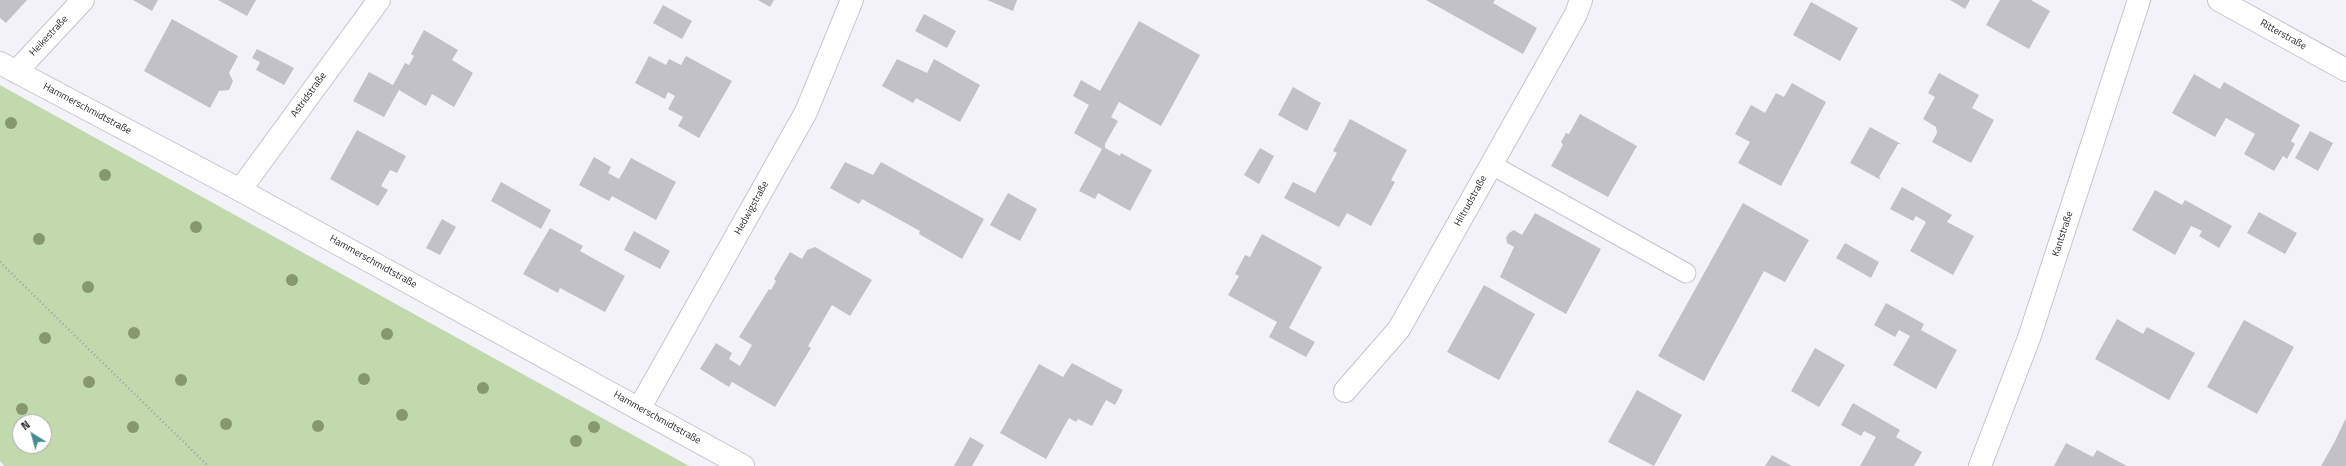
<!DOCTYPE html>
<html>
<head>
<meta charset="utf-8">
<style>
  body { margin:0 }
  #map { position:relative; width:2346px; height:466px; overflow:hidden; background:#f3f2f9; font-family:"Titillium Web",sans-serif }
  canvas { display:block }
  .north { position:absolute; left:12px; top:414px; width:40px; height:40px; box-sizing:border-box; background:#fff; border:1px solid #a9a9aa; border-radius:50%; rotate:323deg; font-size:11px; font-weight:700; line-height:16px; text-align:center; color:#28272a }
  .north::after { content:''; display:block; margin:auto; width:14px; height:18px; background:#448c91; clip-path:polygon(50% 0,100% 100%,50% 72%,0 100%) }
</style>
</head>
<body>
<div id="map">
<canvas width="2346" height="466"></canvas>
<div class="north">N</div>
</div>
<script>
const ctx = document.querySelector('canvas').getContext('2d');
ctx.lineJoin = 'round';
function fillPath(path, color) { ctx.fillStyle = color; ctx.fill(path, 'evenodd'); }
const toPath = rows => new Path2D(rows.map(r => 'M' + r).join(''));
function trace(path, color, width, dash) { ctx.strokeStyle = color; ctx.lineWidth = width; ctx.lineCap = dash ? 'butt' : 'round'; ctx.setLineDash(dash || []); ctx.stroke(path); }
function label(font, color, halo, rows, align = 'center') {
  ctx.font = font + ' "Titillium Web",sans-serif'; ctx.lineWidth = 3; ctx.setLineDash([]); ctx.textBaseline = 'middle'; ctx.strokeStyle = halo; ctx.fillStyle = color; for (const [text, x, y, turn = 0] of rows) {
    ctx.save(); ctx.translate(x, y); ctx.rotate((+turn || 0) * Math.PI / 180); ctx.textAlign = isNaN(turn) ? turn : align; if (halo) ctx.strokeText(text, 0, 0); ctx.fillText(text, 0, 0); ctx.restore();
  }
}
fillPath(toPath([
  [0,85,16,94,689,466,4,466,0,461],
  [20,422,44,422,44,446,20,446]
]), '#c2d9ae');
fillPath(toPath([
  [0,0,27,0,6,23,0,18],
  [133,0,158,0,152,11],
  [218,0,256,0,247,16],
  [758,0,774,0,770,7],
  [987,0,1017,0,1013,11],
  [1426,0,1495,0,1493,3,1537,28,1523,54],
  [1950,0,1970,0,1965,9],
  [2000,0,2031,0,2050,11,2029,49,1986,25],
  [1811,2,1858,28,1840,61,1793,35],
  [663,5,692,21,682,39,653,23],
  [924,14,956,31,947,48,915,31],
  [172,19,238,56,229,73,233,81,229,90,219,91,210,108,144,71],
  [1139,21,1200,55,1161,126,1119,102,1111,117,1118,121,1105,144,1105,148,1120,156,1121,153,1152,170,1130,211,1098,193,1095,199,1079,191,1102,149,1074,133,1089,105,1073,96,1081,80,1100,91],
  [424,30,458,50,452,60,473,73,454,107,432,94,426,106,399,90,384,117,353,101,369,72,393,85,405,63,409,65,414,56,411,54],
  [257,49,294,68,284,85,256,70,260,62,252,58],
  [649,56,666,65,669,59,681,65,686,56,732,81,699,138,678,126,683,117,668,109,675,96,668,92,665,99,635,83],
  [897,59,927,73,934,59,980,85,960,122,916,98,913,103,882,86],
  [1939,73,1979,95,1972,108,1994,120,1971,163,1932,142,1937,133,1936,127,1923,119,1935,97,1928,93],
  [2194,74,2220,89,2224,82,2300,125,2291,141,2295,144,2287,159,2283,156,2274,171,2244,154,2255,134,2226,118,2215,137,2172,113],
  [1792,83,1826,102,1781,186,1738,163,1750,142,1735,134,1751,105,1765,113,1776,93,1784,97],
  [1293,87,1321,103,1307,131,1278,115],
  [1580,114,1637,146,1608,197,1551,166,1563,145,1561,142,1566,133,1569,134],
  [1350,119,1407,150,1391,180,1395,182,1371,226,1347,213,1339,227,1284,198,1293,182,1315,193,1337,153,1333,151],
  [1870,127,1901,144,1898,144,1879,177,1881,180,1850,163],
  [357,130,406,156,397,173,390,170,381,186,388,190,378,206,330,179],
  [2310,131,2333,143,2318,171,2295,158],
  [1260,148,1274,156,1259,184,1244,175],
  [594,157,611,167,608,173,619,179,631,158,676,182,656,220,612,196,609,201,579,185],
  [845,162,873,175,881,162,984,219,962,259,919,234,920,231,862,199,859,204,830,188],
  [501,182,551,210,541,229,491,201],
  [1902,187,1952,215,1947,222,1974,236,1953,275,1910,251,1926,222,1916,216,1913,221,1890,209],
  [2155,190,2182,205,2185,200,2232,226,2219,248,2199,236,2202,231,2191,226,2175,255,2132,230],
  [1008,193,1037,209,1020,241,990,225],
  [1743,203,1809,240,1785,282,1764,271,1704,381,1658,356],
  [2259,212,2297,233,2285,254,2247,233],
  [1535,213,1601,249,1566,314,1500,277,1514,247,1507,243,1506,238,1509,233,1514,230,1522,235],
  [442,219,456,227,440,255,426,248],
  [550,228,583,246,580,251,625,276,605,312,560,288,558,293,523,274],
  [634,231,670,251,660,269,624,250],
  [1262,234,1322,267,1289,328,1315,342,1306,357,1269,337,1277,322,1228,295,1239,276,1235,274,1245,255,1250,257],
  [1845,243,1879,262,1871,278,1836,258],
  [815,247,872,280,850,316,832,305,808,346,811,348,775,407,732,382,729,387,700,369,716,343,732,353,729,359,740,366,752,345,739,337,769,289,771,290,776,281,774,279,790,252,802,259,807,250],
  [1484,285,1535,314,1499,380,1447,352],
  [1886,303,1924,324,1921,330,1957,350,1936,389,1893,365,1910,336,1899,330,1895,337,1874,325],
  [2117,319,2143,334,2147,327,2195,353,2169,400,2095,359],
  [2244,320,2294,347,2257,414,2207,387],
  [1815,348,1845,365,1819,407,1791,391],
  [1072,363,1123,390,1115,405,1106,400,1092,426,1078,419,1076,422,1069,418,1046,459,1000,433,1039,364,1063,377],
  [1637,390,1682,415,1654,466,1608,442],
  [1853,403,1900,430,1896,437,1922,452,1914,466,1860,466,1876,437,1864,431,1861,436,1841,425],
  [2346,418,2346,466,2321,466,2334,443],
  [970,437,984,445,972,466,954,466],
  [2066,443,2093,457,2097,450,2127,466,2054,466],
  [1772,455,1792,466,1765,466]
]), '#c2c1c8');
const service = toPath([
  [1492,165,1686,273]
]);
const minor = toPath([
  [2219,0,2346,70],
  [16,72,83,0],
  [240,190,379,0],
  [1345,391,1399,329,1576,14,1581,0],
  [639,409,806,112,852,0],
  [1980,466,2029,338,2139,0]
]);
const tertiary = toPath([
  [0,63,240,190,743,466]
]);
trace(service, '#c6c5cc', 21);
trace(minor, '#c6c5cc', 24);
trace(tertiary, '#c6c5cc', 24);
trace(toPath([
  [0,262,208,466]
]), '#a1a0a6', 2.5, [1, 3]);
trace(service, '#fff', 19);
trace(minor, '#fff', 22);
trace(tertiary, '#fff', 22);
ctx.fillStyle = '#879770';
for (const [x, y] of [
  [11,123],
  [105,175],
  [196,227],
  [39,239],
  [292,280],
  [88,287],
  [134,333],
  [387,334],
  [45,338],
  [364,379],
  [181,380],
  [89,382],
  [483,388],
  [22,409],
  [402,415],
  [226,424],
  [318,426],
  [133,427],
  [594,427],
  [576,441]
]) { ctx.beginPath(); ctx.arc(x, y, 6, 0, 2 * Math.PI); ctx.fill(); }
label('10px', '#28272a', '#fff', [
  ["Ritterstraße",2283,35,29],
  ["Heikestraße",49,36,-47],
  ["Astridstraße",309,95,-54],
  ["Hammerschmidtstraße",87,109,28],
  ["Hiltrudstraße",1471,201,-61],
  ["Hedwigstraße",752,208,-61],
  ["Kantstraße",2063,234,-72],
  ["Hammerschmidtstraße",373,262,29],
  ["Hammerschmidtstraße",657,418,29]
]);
</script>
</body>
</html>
